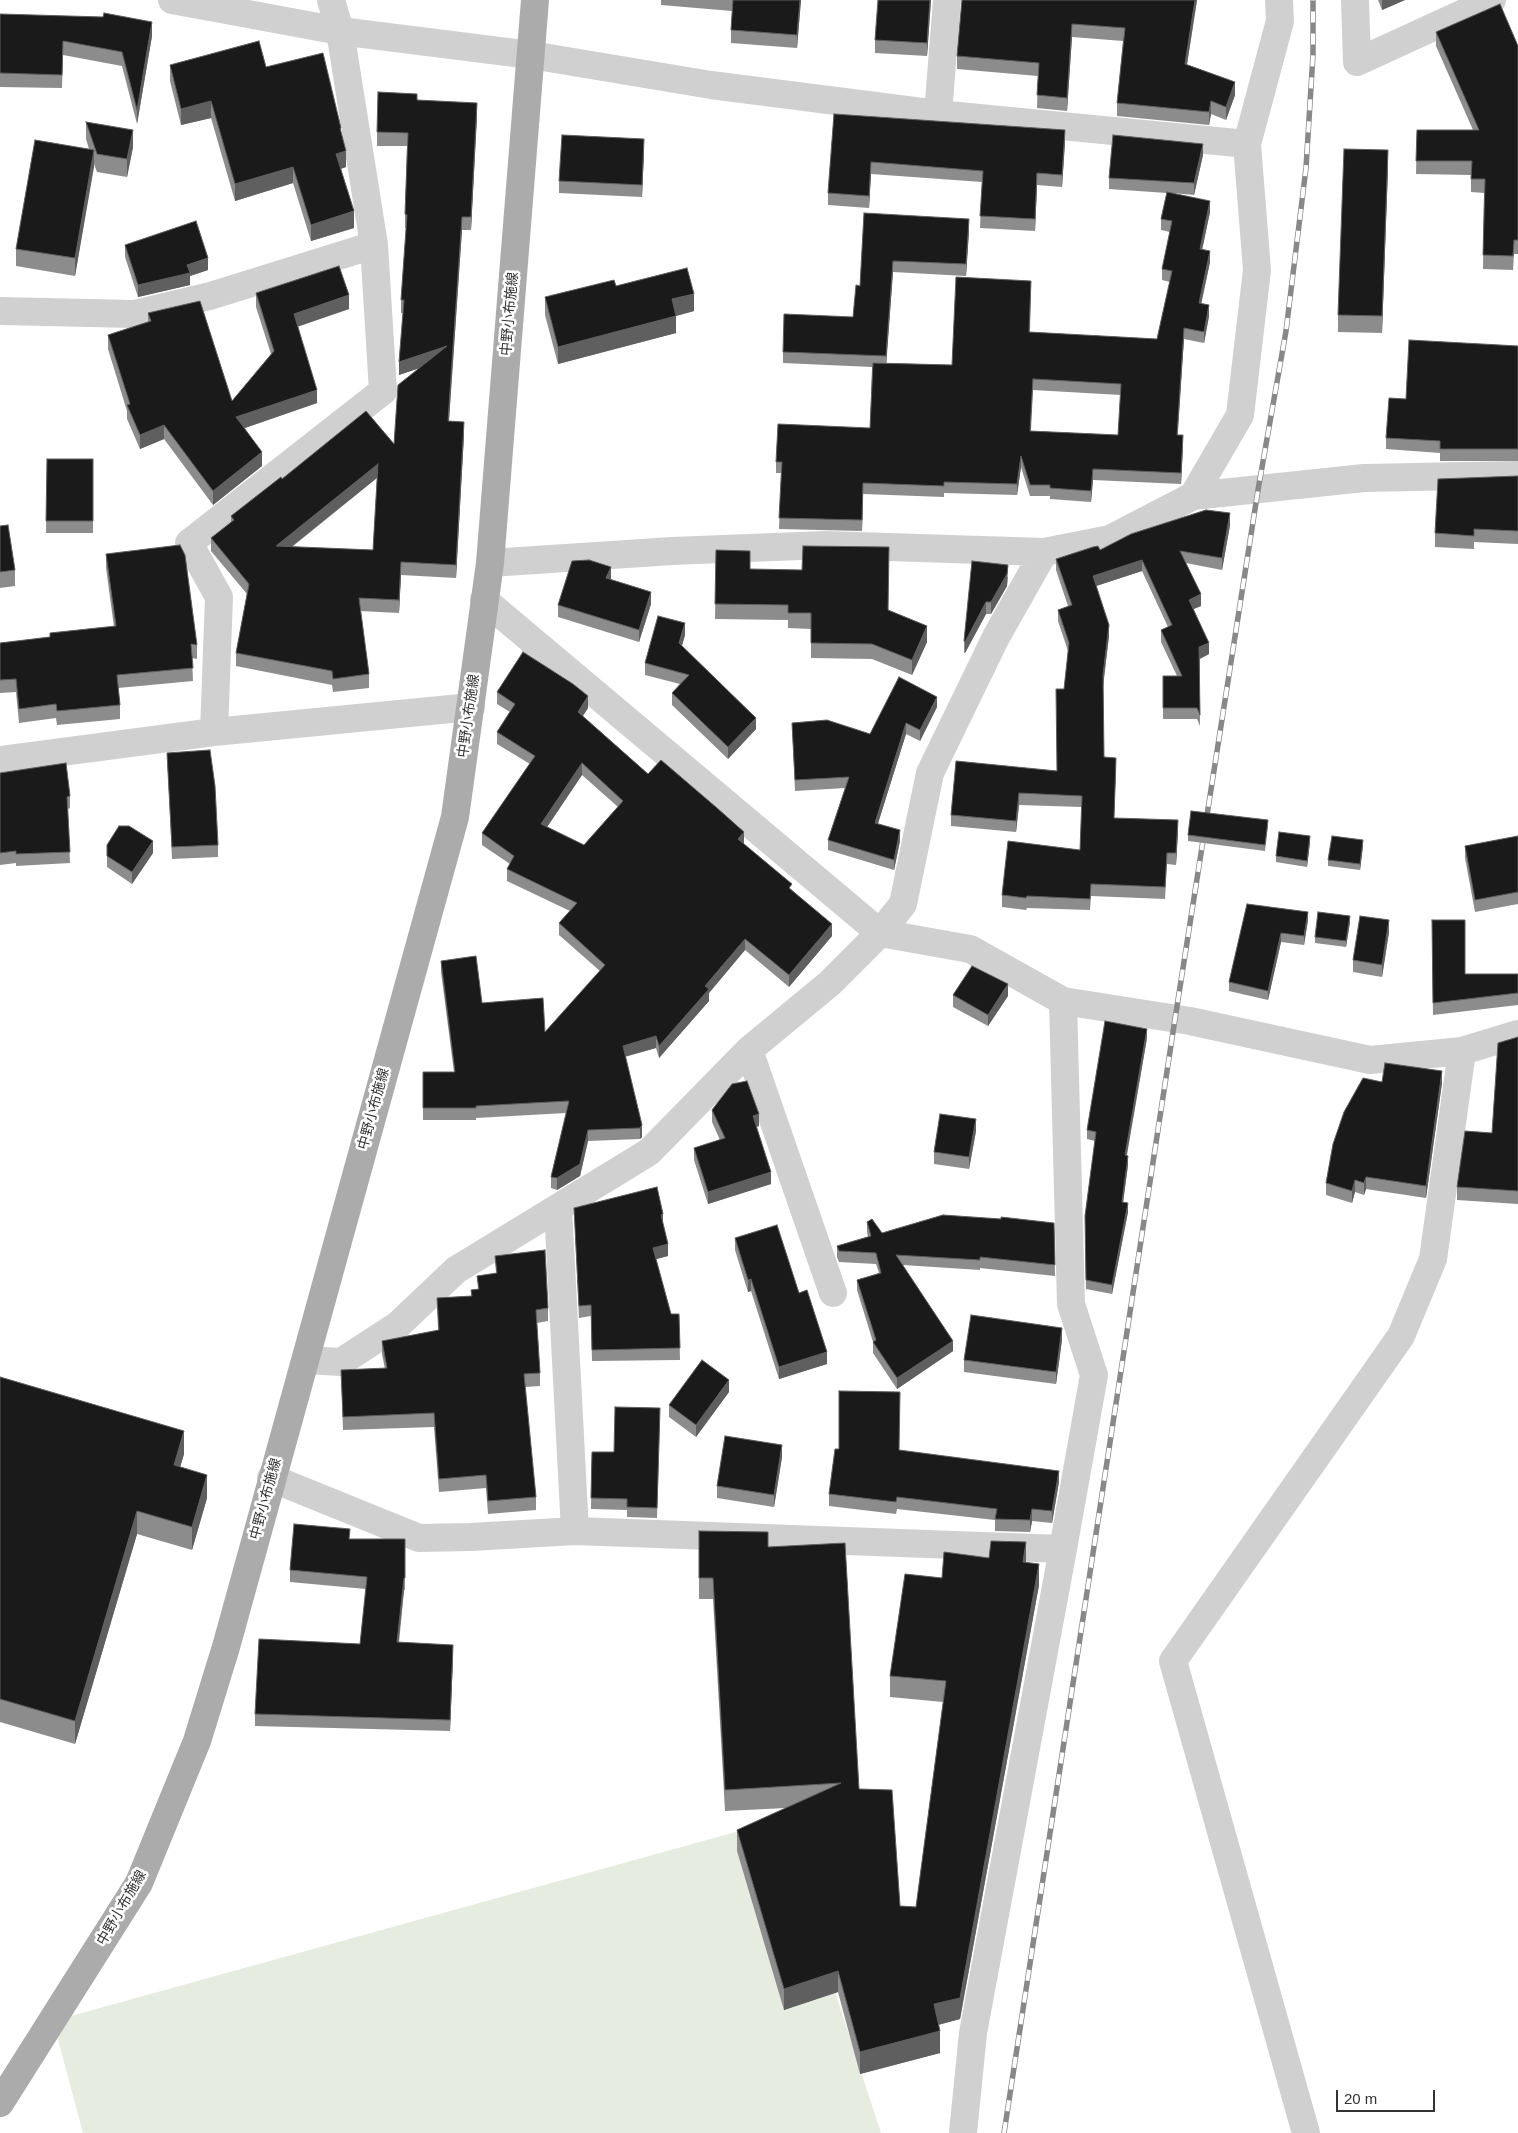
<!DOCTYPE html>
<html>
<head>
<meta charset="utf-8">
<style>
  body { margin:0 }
  #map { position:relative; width:1518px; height:2133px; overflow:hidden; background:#fff; font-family:Arial,sans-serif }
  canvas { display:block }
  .scale { position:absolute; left:1336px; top:2090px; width:99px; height:22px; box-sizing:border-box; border:2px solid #333; border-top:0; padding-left:6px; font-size:15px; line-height:18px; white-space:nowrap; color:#333; -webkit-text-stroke:4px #fff; paint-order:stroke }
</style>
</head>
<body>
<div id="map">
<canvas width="1518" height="2133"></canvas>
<div class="scale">20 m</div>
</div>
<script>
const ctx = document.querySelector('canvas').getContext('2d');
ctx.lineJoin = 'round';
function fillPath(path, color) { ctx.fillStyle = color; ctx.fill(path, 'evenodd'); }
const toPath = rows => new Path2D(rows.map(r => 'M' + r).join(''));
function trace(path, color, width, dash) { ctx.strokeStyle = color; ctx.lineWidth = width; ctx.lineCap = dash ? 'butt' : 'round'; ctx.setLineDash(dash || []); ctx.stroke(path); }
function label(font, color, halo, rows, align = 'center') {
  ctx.font = font + ' Arial,"Noto Sans JP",sans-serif'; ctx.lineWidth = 5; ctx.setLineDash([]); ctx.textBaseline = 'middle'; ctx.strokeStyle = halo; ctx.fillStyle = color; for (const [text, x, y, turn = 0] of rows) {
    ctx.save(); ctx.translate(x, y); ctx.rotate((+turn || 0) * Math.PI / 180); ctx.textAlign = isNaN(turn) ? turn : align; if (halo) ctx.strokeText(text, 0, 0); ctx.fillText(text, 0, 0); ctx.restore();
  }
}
fillPath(toPath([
  [779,1820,881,2133,83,2133,53,2021]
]), '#e6ecdf');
trace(toPath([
  [172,0,340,31,531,55,711,85,938,114,1247,144],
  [1355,0,1357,62,1492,0],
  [938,114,947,0],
  [0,311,134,314,210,296,374,245],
  [1193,496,1240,415,1257,270,1247,144,1280,21,1279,0],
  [490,563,672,551,826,545,1044,552,1110,539,1193,496,1364,478,1518,475],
  [484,600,880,933,970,949,1063,1001,1190,1021,1370,1060,1462,1051,1518,1034],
  [214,732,219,597,189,543,383,391,374,245,340,31,331,0],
  [0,760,214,732,471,707],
  [749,1050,833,1293],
  [558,1209,575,1531],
  [306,1360,341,1362,398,1325,456,1270,649,1152,749,1050,830,983,880,933,903,904,930,773,996,637,1044,552],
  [271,1478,419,1538,471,1537,575,1531,1063,1549,1094,1375,1071,1304,1063,1001],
  [963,2133,973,2033,1063,1549],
  [1306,2133,1173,1661,1401,1336,1433,1259,1462,1051]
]), '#d0d0d0', 28);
trace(toPath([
  [0,2103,139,1883,197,1741,226,1647,455,817,490,563,535,0]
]), '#ababab', 28);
const rail = toPath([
  [1004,2133,1175,1019,1258,490,1286,331,1306,168,1313,55,1313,0]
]);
trace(rail, '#888', 5.5);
trace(rail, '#fff', 4, [11]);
fillPath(toPath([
  [661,0,801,0,797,48,731,43,731,30,732,11,661,5],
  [931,0,927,56,875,53,875,40],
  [962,0,1197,0,1187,65,1235,95,1226,120,1211,114,1209,125,1117,116,1117,103,1123,41,1072,37,1067,111,1037,108,1038,76,957,69,957,56],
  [1378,0,1405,0,1382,10],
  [0,14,152,36,137,124,122,66,63,55,62,88,0,87],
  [1436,32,1518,46,1518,254,1514,254,1513,270,1483,269,1484,193,1471,192,1471,175,1416,174,1417,130,1473,130,1436,46],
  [170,65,266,67,341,128,341,135,346,167,341,169,354,228,311,241,293,183,235,201,211,118,181,125,170,81],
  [417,100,477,116,471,230,462,230,449,421,464,435,456,578,401,575,399,613,360,611,369,674,369,688,333,692,332,685,236,666,236,653,247,594,211,551,211,538,231,522,231,516,282,479,394,444,419,368,399,375,403,313,401,313,401,300,406,228,405,228,405,214,407,146,377,146,377,132],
  [377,478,373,550,292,547],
  [834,114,1065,142,1062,187,1037,185,1035,231,980,228,982,182,871,174,869,208,828,205,828,193],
  [86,122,133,147,127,177,97,172,94,164,75,276,16,266,16,249,89,149,86,139],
  [644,151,642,197,559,193,559,181],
  [1203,155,1194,195,1173,193,1210,212,1202,249,1210,262,1201,304,1209,316,1204,343,1184,339,1177,435,1183,446,1181,484,1093,480,1091,502,1050,499,1050,496,1030,496,1021,467,1017,495,944,493,944,497,863,494,862,531,779,529,781,473,776,473,776,462,870,428,872,367,783,363,783,352,853,317,860,286,864,213,969,231,966,276,893,272,886,363,952,365,1031,292,1030,332,1157,339,1170,282,1162,280,1162,269,1170,232,1161,230,1161,219,1167,193,1109,189,1109,178],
  [1033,390,1121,395,1118,435,1031,431],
  [1388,168,1382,333,1338,332,1338,315],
  [125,245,208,270,190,276,190,285,138,297,125,257],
  [616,286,694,311,676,316,676,333,558,364,545,315,545,297],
  [256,293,349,309,298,326,317,403,245,428,262,466,213,505,164,439,140,449,127,419,127,411,108,349,108,335,148,322,148,313,232,401,271,354,256,307],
  [1518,346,1518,461,1440,461,1440,453,1386,449,1386,438,1406,399],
  [47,459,93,459,93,533,46,533],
  [1518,476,1518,544,1474,542,1474,549,1435,547,1435,533],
  [1230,525,1222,570,1186,563,1201,606,1193,609,1209,654,1200,659,1200,726,1197,719,1163,719,1163,676,1177,676,1161,642,1161,630,1168,627,1142,571,1096,586,1109,636,1103,685,1104,757,1116,769,1114,818,1178,832,1176,865,1167,864,1165,899,1091,896,1090,910,1027,908,1026,910,1002,907,1002,895,1080,850,1082,807,1019,805,1016,832,951,826,951,815,1057,771,1068,651,1058,621,1058,610,1068,606,1056,570,1056,559],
  [0,526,15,570,15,586,0,588],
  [716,550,750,569,889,611,927,642,912,675,872,659,811,658,811,629,788,628,788,620,715,619],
  [106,554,197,645,197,659,192,658,193,681,118,688,120,705,120,719,57,725,56,718,19,723,16,692,0,693,0,643,50,637,114,627,106,568],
  [972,561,1008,577,1007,586,991,614,986,614,965,653,964,653,964,641],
  [610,579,651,604,639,642,558,617,558,605],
  [685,635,682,646,756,729,728,759,672,705,672,693,680,684,645,675,645,663],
  [497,692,588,708,583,716,648,774,744,844,792,890,832,936,789,987,745,950,709,993,709,1001,659,1058,656,1048,625,1057,642,1137,640,1139,588,1141,580,1176,557,1190,551,1188,551,1177,566,1113,476,1118,476,1120,423,1120,423,1072,454,1072,441,972,441,961,482,1003,545,1032,600,971,559,935,559,923,570,911,507,881,507,869,510,864,482,845,482,833,530,764,497,744,497,732,510,712,497,704],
  [582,775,618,807,584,845,547,827],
  [937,707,920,741,906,734,878,823,900,841,894,870,828,850,828,840,845,788,795,791,792,723,870,734],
  [167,753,218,845,218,857,172,859],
  [0,773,70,796,70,808,68,809,70,863,16,866,16,863,0,865],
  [1268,826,1265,851,1188,841,1188,835],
  [1518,836,1518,904,1475,912,1465,858,1465,846],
  [1310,842,1307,867,1276,862,1276,856],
  [107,845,153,853,132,884,107,867],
  [1363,846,1360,870,1328,866,1328,860],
  [1247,904,1308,920,1304,945,1281,942,1268,1000,1229,991,1229,982],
  [1432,920,1465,974,1518,974,1518,1005,1433,1015],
  [1350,922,1346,947,1315,943,1315,937],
  [1389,932,1382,977,1353,972,1353,960],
  [953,995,1008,996,988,1026,953,1007],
  [1518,1037,1518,1204,1457,1200,1457,1187,1492,1133],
  [1147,1038,1127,1155,1128,1165,1123,1202,1128,1212,1112,1294,1086,1289,1085,1216,1095,1141,1087,1139,1087,1130],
  [1382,1082,1442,1083,1426,1198,1366,1189,1364,1195,1355,1192,1352,1203,1326,1195,1326,1183],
  [712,1110,759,1126,756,1127,771,1184,708,1204,694,1160,694,1148,720,1140,712,1122],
  [976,1131,969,1169,934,1164,934,1152],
  [574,1208,663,1224,668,1256,656,1259,671,1314,679,1314,680,1360,592,1361,591,1316,579,1318],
  [867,1222,882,1233,1054,1223,1055,1276,980,1268,980,1270,903,1265,953,1351,897,1389,873,1353,873,1342,857,1290,857,1280,879,1273,876,1264,839,1262,837,1257,837,1246,868,1237,867,1232],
  [735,1238,827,1364,779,1379,751,1291,748,1292,735,1250],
  [495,1256,548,1308,548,1321,537,1323,540,1373,540,1386,525,1387,536,1497,536,1510,488,1514,486,1488,439,1492,434,1427,343,1430,341,1370,385,1369,382,1354,382,1341,438,1330,437,1298,471,1296,471,1290,478,1289,477,1276,496,1274],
  [1062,1340,1056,1384,964,1372,964,1360],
  [0,1377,184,1454,180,1467,207,1498,192,1550,137,1534,75,1744,0,1722],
  [729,1392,696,1437,669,1417,669,1405],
  [660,1418,657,1518,627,1517,627,1510,591,1509,592,1452,614,1452],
  [899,1450,1059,1482,1052,1523,1032,1521,1030,1532,995,1531,995,1520,897,1509,896,1514,829,1506,829,1494],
  [782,1457,774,1507,717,1498,717,1486],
  [699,1531,768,1547,859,1789,900,1906,916,1907,943,1702,890,1697,890,1676,942,1578,1026,1562,1039,1585,960,2019,938,2025,940,2053,860,2074,838,1992,784,2010,737,1851,737,1830,786,1808,725,1811,713,1599,699,1599],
  [350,1539,405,1539,405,1590,404,1590,399,1643,453,1657,450,1731,255,1726,255,1714,360,1644,366,1589,290,1582,290,1570]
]), '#8c8c8c');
fillPath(toPath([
  [800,0,801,0,797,48,797,35],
  [930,0,931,0,927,56,927,43],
  [1195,0,1197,0,1185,77,1185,64],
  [1382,0,1405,0,1382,10],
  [152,22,152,36,137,124,137,110],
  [1072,24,1072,37,1067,111,1067,98],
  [1235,82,1235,95,1226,120,1226,107],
  [211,101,211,118,181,125,181,109],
  [1211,101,1211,114,1209,125,1209,112],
  [477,103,477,116,471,230,471,217],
  [133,130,133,147,127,177,127,159],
  [1065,130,1065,142,1062,187,1062,175],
  [644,139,644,151,642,197,642,185],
  [1203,144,1203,155,1194,195,1194,183],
  [94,150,94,167,75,276,75,258],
  [1388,150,1388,168,1382,333,1382,316],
  [346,151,346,167,336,170,336,154],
  [871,162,871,174,869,208,869,196],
  [293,167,293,183,235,201,235,184],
  [1037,173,1037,185,1035,231,1035,219],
  [1210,201,1210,212,1200,260,1200,249],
  [354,211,354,228,311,241,311,225],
  [462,217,462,230,448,434,448,421],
  [969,219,969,231,966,276,966,264],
  [1210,251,1210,262,1199,314,1199,303],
  [208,258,208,270,190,276,190,285,138,297,138,285,187,265],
  [893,261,893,272,886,368,886,356],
  [694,294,694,311,672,317,672,299],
  [349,295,349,309,294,328,294,314],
  [1209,305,1209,316,1204,343,1204,332],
  [676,316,676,333,558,364,558,347],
  [1184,328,1184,339,1177,446,1177,435],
  [447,346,447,359,399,375,399,362],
  [317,390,317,403,236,431,236,417],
  [464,422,464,435,456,578,456,565],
  [164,425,164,439,140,449,140,435],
  [1183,435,1183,446,1181,484,1181,473],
  [262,452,262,466,213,505,213,491],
  [1021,456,1021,467,1017,495,1017,484],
  [378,464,378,477,276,559,276,546],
  [1093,469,1093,480,1091,502,1091,491],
  [863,483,863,494,862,531,862,520],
  [1230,513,1230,525,1222,570,1222,558],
  [1142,560,1142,571,1093,587,1093,576],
  [401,562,401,575,399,613,399,600],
  [1008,565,1007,586,991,614,991,602],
  [611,567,611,579,606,590,606,578],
  [651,592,651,604,639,642,639,630],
  [1201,594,1201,606,1189,611,1189,600],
  [986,602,986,614,965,653,965,642],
  [685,623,685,635,679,655,679,643],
  [1109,625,1109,636,1103,687,1103,675],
  [927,626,927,642,912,675,912,660],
  [1209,643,1209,654,1199,659,1199,647],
  [588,696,588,708,578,723,578,712],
  [937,697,937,707,920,741,920,730],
  [756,718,756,729,728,759,728,747],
  [906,723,906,734,875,833,875,823],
  [582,763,582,775,541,836,541,824],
  [1019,793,1019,805,1016,832,1016,821],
  [1178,820,1178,832,1176,865,1176,853],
  [900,830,900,841,894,870,894,860],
  [744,832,744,844,738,839],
  [1310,836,1310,842,1307,867,1307,861],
  [1363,840,1363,846,1360,870,1360,864],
  [153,841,153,853,132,884,132,872],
  [1308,912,1308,920,1304,945,1304,936],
  [1350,916,1350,922,1346,947,1346,941],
  [1389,920,1389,932,1382,977,1382,965],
  [832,924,832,936,789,987,789,975],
  [1281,933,1281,942,1268,1000,1268,991],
  [745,939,745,950,709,993,709,1001,659,1058,659,1046,705,986],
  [1008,984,1008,996,988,1026,988,1015],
  [1147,1029,1147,1038,1125,1164,1125,1155],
  [656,1036,656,1048,623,1057,623,1046],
  [1442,1071,1442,1083,1426,1198,1426,1186],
  [759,1114,759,1126,753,1128,753,1116],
  [976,1119,976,1131,969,1169,969,1157],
  [642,1125,642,1137,640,1139,640,1128],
  [588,1130,588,1141,580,1176,557,1190,557,1178],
  [1128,1156,1128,1165,1122,1211,1122,1202],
  [771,1172,771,1184,708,1204,708,1192],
  [1366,1177,1366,1189,1364,1195,1364,1183],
  [1355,1180,1355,1192,1352,1203,1352,1191],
  [1128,1203,1128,1212,1112,1294,1112,1285],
  [663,1214,663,1225,661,1215],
  [668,1244,668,1256,653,1260,653,1248],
  [751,1279,751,1291,748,1292,748,1280],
  [1062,1328,1062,1340,1056,1384,1056,1372],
  [953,1341,953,1351,897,1389,897,1378],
  [827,1352,827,1364,779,1379,779,1367],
  [729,1380,729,1392,696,1437,696,1425],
  [184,1431,184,1454,174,1488,174,1465],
  [782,1445,782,1457,774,1507,774,1495],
  [1059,1471,1059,1482,1052,1523,1052,1511],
  [207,1475,207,1498,192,1550,192,1527],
  [1032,1509,1032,1521,1030,1532,1030,1520],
  [137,1511,137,1534,75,1744,75,1721],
  [1026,1542,1026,1563,1023,1562],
  [1039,1564,1039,1585,960,2019,934,2026,934,2004],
  [404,1578,404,1590,397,1654,397,1642],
  [453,1645,453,1657,450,1731,450,1720],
  [838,1971,838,1992,784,2010,784,1989],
  [940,2031,940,2053,860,2074,860,2052]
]), '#5f5f5f');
const building = toPath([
  [733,0,800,0,797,35,731,30,733,0],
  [878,0,930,0,927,43,875,40,878,0],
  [962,0,1195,0,1185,64,1235,82,1226,107,1211,101,1209,112,1117,103,1125,28,1072,24,1067,98,1037,95,1039,63,957,56,962,0],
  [1500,4,1518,46,1518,240,1514,240,1513,256,1483,255,1485,179,1471,179,1472,161,1416,161,1417,130,1479,130,1436,32,1500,4],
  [104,13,152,22,137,110,122,52,63,41,62,75,0,73,0,14,103,17,104,13],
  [259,41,266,67,323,53,341,128,340,128,346,151,336,154,354,211,311,225,293,167,235,184,211,101,181,109,170,65,259,41],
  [378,92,417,94,417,100,477,103,471,217,462,217,448,421,464,422,456,565,401,562,399,600,359,598,369,674,333,679,332,671,236,653,249,584,211,538,234,520,231,516,281,477,282,479,366,411,394,444,398,385,447,346,399,362,404,300,401,300,407,215,405,214,408,133,377,132,378,92],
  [378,464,373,550,276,546,378,464],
  [834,114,1065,130,1062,175,1037,173,1035,219,980,216,983,171,871,162,869,196,828,193,834,114],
  [86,122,133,130,127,159,97,154,86,122],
  [562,135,644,139,642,185,559,181,562,135],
  [1113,135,1203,144,1194,183,1109,178,1113,135],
  [35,140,94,150,75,258,16,249,35,140],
  [1344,149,1388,150,1382,316,1338,315,1344,149],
  [1167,192,1210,201,1200,249,1210,251,1199,303,1209,305,1204,332,1184,328,1177,435,1183,435,1181,473,1093,469,1091,491,1050,488,1050,485,1030,485,1021,456,1017,484,944,482,944,486,863,483,862,520,779,518,782,462,776,462,778,424,870,428,873,363,952,365,956,277,1031,281,1029,332,1157,339,1172,271,1162,269,1172,221,1161,219,1167,192],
  [1033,379,1121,384,1118,435,1030,431,1033,379],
  [864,213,969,219,966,264,893,261,886,356,783,352,784,314,853,317,856,285,860,286,864,213],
  [196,221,208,258,187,265,190,273,138,285,125,245,196,221],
  [339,266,349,295,294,314,317,390,236,417,262,452,213,491,164,425,140,435,127,405,130,404,108,335,151,321,148,313,200,301,232,401,274,351,256,293,339,266],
  [687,268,694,294,672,299,676,316,558,347,545,297,614,280,616,286,687,268],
  [1409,340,1518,346,1518,449,1440,449,1440,441,1386,438,1389,398,1406,399,1409,340],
  [47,459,93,459,93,521,46,521,47,459],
  [1518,476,1518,531,1474,529,1474,536,1435,533,1438,479,1518,476],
  [1206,510,1230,513,1222,558,1180,551,1201,594,1189,600,1209,643,1199,647,1200,715,1197,708,1163,708,1163,676,1182,676,1161,630,1172,625,1142,560,1093,576,1109,625,1103,675,1104,757,1116,758,1114,818,1178,820,1176,853,1167,853,1165,887,1091,884,1090,899,1027,896,1026,898,1002,895,1008,841,1080,850,1082,796,1019,793,1016,821,951,815,956,761,1057,771,1056,689,1064,689,1069,643,1058,610,1072,605,1056,559,1093,547,1098,546,1100,550,1131,534,1206,510],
  [8,525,15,570,0,572,0,526,8,525],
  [180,545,185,555,197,645,191,644,193,668,117,675,120,705,57,711,56,704,19,709,16,679,0,680,0,643,50,637,50,633,116,626,106,554,180,545],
  [803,546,889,547,888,610,927,626,912,660,872,644,811,643,811,613,788,613,788,605,715,604,716,550,750,551,750,569,802,570,803,546],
  [589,560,611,567,606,578,651,592,639,630,558,605,572,561,589,560],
  [972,561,1008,565,1007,574,991,602,986,602,965,642,964,641,972,561],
  [658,616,685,623,679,643,756,718,728,747,672,693,689,675,645,663,658,616],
  [523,652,573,684,588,696,578,712,648,774,661,760,717,808,744,832,738,839,792,884,789,888,832,924,789,975,745,939,705,986,709,989,659,1046,656,1036,623,1046,642,1125,640,1128,588,1130,580,1164,557,1178,551,1177,569,1101,476,1106,476,1108,423,1108,423,1072,455,1072,441,961,476,956,482,1003,543,998,545,1032,605,965,559,923,577,903,507,869,514,856,482,833,535,756,497,732,515,704,497,692,523,652],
  [582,763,623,801,584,845,541,824,582,763],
  [899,677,937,697,920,730,906,723,875,823,900,830,894,860,828,840,849,777,795,780,792,723,827,720,870,734,899,677],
  [210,750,215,786,218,845,172,847,167,753,210,750],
  [66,763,70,796,67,797,70,852,16,854,16,851,0,853,0,773,66,763],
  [1191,811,1268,820,1265,845,1188,835,1191,811],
  [119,826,129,826,153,841,132,872,107,856,107,845,119,826],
  [1279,832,1310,836,1307,861,1276,856,1279,832],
  [1332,836,1363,840,1360,864,1328,860,1332,836],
  [1518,836,1518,892,1475,900,1465,846,1518,836],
  [1247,904,1308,912,1304,936,1281,933,1268,991,1229,982,1247,904],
  [1318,912,1350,916,1346,941,1315,937,1318,912],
  [1360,916,1389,920,1382,965,1353,960,1360,916],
  [1432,920,1465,920,1465,974,1518,974,1518,993,1433,1003,1432,920],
  [972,966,1008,984,988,1015,953,995,972,966],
  [1105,1021,1147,1029,1125,1155,1128,1156,1122,1202,1128,1203,1112,1285,1086,1280,1085,1216,1096,1132,1087,1130,1105,1021],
  [1518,1037,1518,1191,1457,1187,1465,1131,1492,1133,1498,1043,1518,1037],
  [1385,1063,1442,1071,1426,1186,1366,1177,1364,1183,1355,1180,1352,1191,1326,1183,1333,1144,1344,1112,1363,1078,1382,1082,1385,1063],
  [747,1081,759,1114,753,1116,771,1172,708,1192,694,1148,725,1138,712,1110,732,1084,747,1081],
  [940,1114,976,1119,969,1157,934,1152,940,1114],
  [657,1187,663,1214,661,1215,668,1244,653,1248,671,1314,679,1314,680,1348,592,1350,591,1305,579,1306,574,1208,657,1187],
  [943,1215,1001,1219,1001,1217,1054,1223,1055,1265,980,1257,980,1260,896,1255,953,1341,897,1378,873,1342,876,1340,857,1280,881,1273,876,1253,839,1251,837,1246,871,1236,867,1222,872,1219,882,1233,943,1215],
  [777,1225,799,1293,807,1290,827,1352,779,1367,751,1279,748,1280,735,1238,777,1225],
  [545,1250,548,1308,536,1310,540,1373,524,1374,536,1497,488,1501,486,1475,439,1479,434,1413,343,1417,341,1370,387,1368,382,1341,439,1330,437,1298,472,1296,471,1290,479,1289,477,1276,497,1273,495,1256,545,1250],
  [971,1315,1062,1328,1056,1372,964,1360,971,1315],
  [702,1360,729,1380,696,1425,669,1405,702,1360],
  [0,1377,184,1431,174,1465,207,1475,192,1527,137,1511,75,1721,0,1699,0,1377],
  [839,1391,900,1392,899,1450,1059,1471,1052,1511,1032,1509,1030,1520,995,1519,997,1509,897,1497,896,1502,829,1494,835,1449,839,1449,839,1391],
  [615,1407,660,1408,657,1508,627,1507,627,1499,591,1498,592,1452,614,1452,615,1407],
  [725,1436,782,1445,774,1495,717,1486,725,1436],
  [294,1524,350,1529,349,1539,405,1539,405,1578,404,1578,397,1642,453,1645,450,1720,255,1714,259,1639,360,1644,367,1577,290,1570,294,1524],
  [699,1531,768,1532,768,1547,845,1543,859,1789,892,1790,900,1906,916,1907,946,1681,890,1676,905,1574,942,1578,944,1552,989,1558,991,1541,1026,1542,1023,1562,1039,1564,960,1998,934,2004,940,2031,860,2052,838,1971,784,1989,737,1830,841,1783,725,1790,713,1578,699,1578,699,1531]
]);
fillPath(building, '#1a1a1a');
trace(building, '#5f5f5f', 1);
label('14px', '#333', '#fff', [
  ["中野小布施線",510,314,-85],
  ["中野小布施線",469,716,-82],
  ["中野小布施線",374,1109,-75],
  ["中野小布施線",266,1499,-75],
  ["中野小布施線",122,1908,-60]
]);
</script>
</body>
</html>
